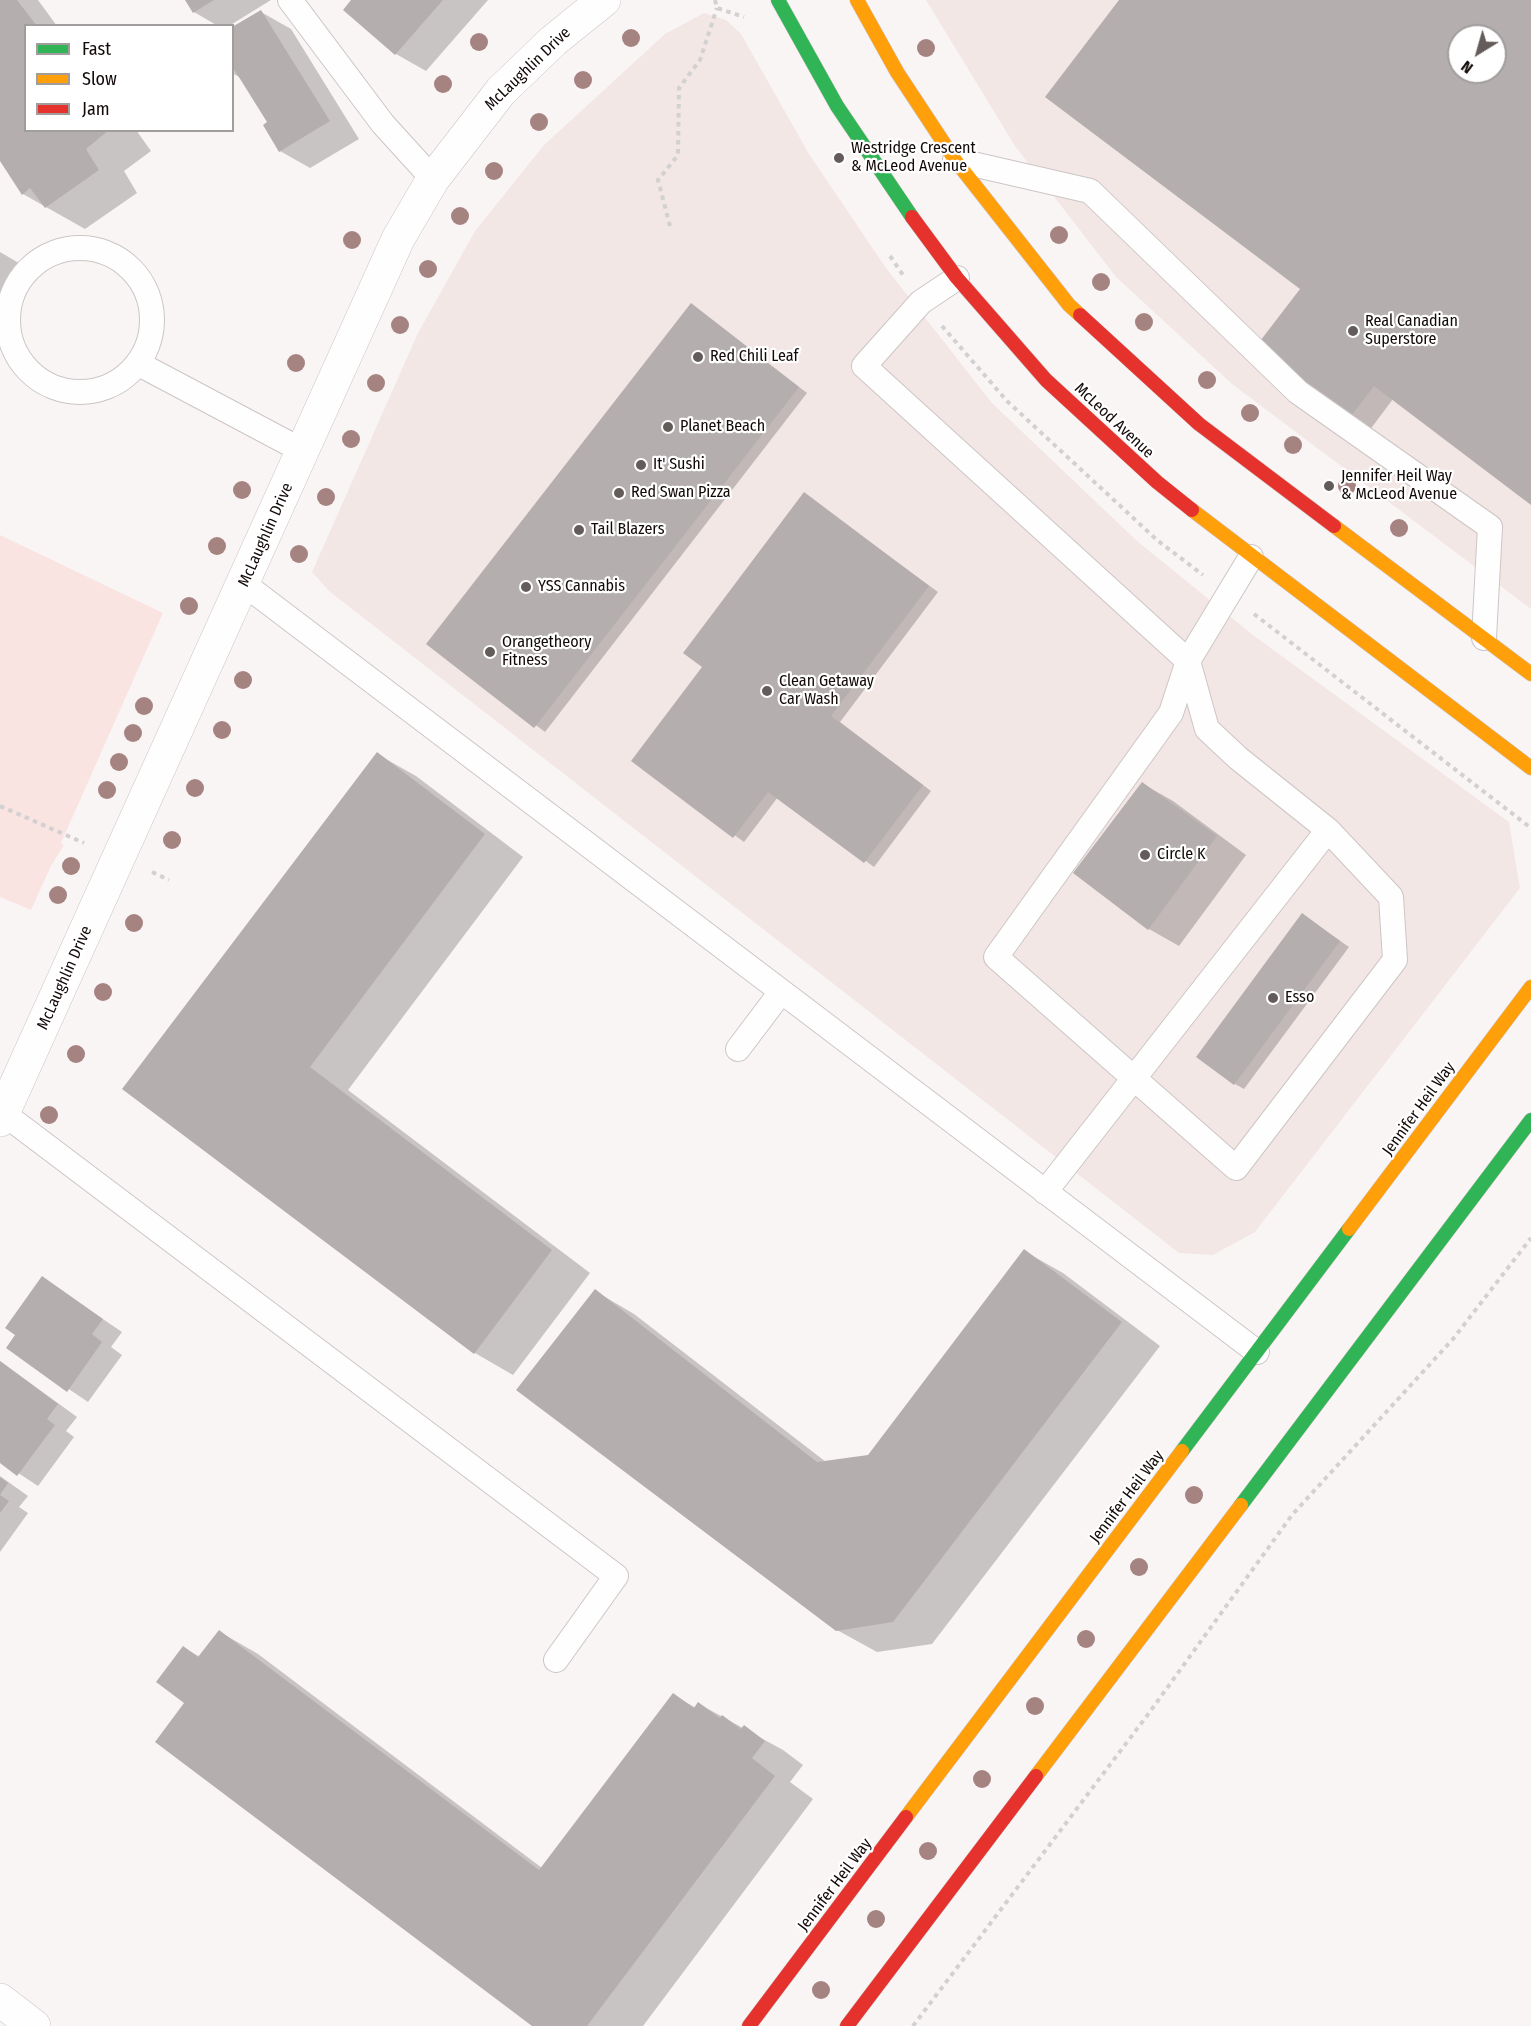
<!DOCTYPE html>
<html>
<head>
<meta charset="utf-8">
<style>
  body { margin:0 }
  #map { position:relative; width:1531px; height:2026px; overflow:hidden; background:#faf5f5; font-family:"Fira Sans Condensed",sans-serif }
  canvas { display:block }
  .legend { position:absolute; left:24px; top:24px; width:210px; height:108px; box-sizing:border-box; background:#fff; border:2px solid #a09d9c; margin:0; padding:8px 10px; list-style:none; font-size:18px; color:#120908 }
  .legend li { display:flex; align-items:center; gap:12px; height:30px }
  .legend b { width:30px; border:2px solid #a09d9c }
  .north { position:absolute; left:1447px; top:24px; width:60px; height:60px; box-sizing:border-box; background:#fff; border:2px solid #a09d9c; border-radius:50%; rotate:217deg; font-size:16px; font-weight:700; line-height:24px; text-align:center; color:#120908 }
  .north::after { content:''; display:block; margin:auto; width:21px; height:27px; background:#635c5b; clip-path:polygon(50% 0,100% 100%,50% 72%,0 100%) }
</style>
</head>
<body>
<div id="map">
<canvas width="1531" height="2026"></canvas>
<ul class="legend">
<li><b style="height:8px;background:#30b455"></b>Fast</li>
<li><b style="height:8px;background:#ff9f0a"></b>Slow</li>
<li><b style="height:8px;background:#e5322d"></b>Jam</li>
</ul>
<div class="north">N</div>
</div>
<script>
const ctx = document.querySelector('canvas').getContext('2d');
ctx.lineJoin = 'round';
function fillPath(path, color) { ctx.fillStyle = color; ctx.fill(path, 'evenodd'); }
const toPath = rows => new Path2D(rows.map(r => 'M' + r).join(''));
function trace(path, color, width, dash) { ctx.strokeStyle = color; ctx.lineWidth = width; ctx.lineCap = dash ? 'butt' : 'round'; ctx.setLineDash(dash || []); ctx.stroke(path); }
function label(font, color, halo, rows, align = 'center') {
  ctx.font = font + ' "Fira Sans Condensed",sans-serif'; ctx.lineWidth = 4.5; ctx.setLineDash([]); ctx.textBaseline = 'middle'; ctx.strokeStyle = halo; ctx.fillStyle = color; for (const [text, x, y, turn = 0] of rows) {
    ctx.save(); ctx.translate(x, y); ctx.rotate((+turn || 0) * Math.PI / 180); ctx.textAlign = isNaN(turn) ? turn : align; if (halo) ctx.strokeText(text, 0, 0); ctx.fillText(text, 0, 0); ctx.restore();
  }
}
fillPath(toPath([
  [926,0,1531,0,1531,609,1232,384,1116,277,1015,146],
  [1459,36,1495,36,1495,72,1459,72],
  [704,13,726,20,741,34,809,154,886,268,992,403,1137,541,1253,635,1509,822,1520,888,1255,1232,1213,1255,1179,1253,329,591,312,572,418,333,475,231,544,145,665,34]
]), '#f2e7e5');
fillPath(toPath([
  [0,535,163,613,61,843,64,845,51,866,31,910,0,897]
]), '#f9e4e2');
fillPath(toPath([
  [0,0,38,0,57,26,26,26,26,130,136,130,151,151,124,171,137,193,85,229,23,194,0,158],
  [187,0,271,0,229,26,218,26,194,12],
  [353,0,488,0,426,71,396,54,345,10],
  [1121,0,1531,0,1531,503,1393,399,1369,431,1349,419,1302,288],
  [1459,36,1495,36,1495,72,1459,72],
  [261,12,291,29,359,139,310,168,280,151,265,125,269,123,241,78,232,73,232,29],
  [0,252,36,273,9,323,0,319],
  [691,305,807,393,545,732,428,644],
  [804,494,938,592,840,722,931,791,874,867,778,797,744,842,633,761,704,666],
  [377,754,416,776,523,857,348,1090,590,1273,513,1375,475,1353,124,1089],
  [1143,784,1173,801,1246,855,1179,946,1149,929,1075,873],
  [1303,915,1349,947,1244,1089,1235,1084],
  [1024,1251,1063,1273,1160,1346,932,1644,877,1652,837,1630,595,1291,634,1314,826,1462,869,1456],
  [42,1278,122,1332,111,1347,122,1355,88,1402,8,1348,17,1335],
  [0,1361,77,1417,66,1431,74,1437,38,1486,0,1461],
  [0,1476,28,1496,19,1507,28,1513,0,1552],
  [220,1632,258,1654,542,1868,673,1695,696,1708,699,1704,783,1750,803,1765,790,1782,813,1799,643,2026,534,2026,186,1703,183,1647,200,1657]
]), '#0003');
fillPath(toPath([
  [0,0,17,0,37,26,26,26,26,130,109,130,86,149,99,170,45,208,30,188,22,195,0,161],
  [185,0,214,0,193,13],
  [351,0,443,0,395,55,343,10],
  [1119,0,1531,0,1531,505,1374,386,1348,420,1254,349,1300,289,1045,97],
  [1459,36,1495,36,1495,72,1459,72],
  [261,10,330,121,279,152,263,125,267,122,232,66,232,27],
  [691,303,799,387,534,728,426,644],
  [804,492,929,586,831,716,923,785,864,863,768,792,733,838,631,761,702,667,683,653],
  [377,752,485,834,310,1067,552,1250,474,1354,122,1089],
  [1142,782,1217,836,1148,930,1073,873],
  [1302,913,1340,941,1234,1085,1196,1057],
  [1024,1249,1122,1322,893,1622,836,1631,516,1390,595,1289,817,1462,868,1455],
  [42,1276,103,1319,92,1334,102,1342,67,1392,6,1348,15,1335,5,1328],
  [0,1361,58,1404,47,1419,55,1425,17,1476,0,1463],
  [0,1477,8,1483,0,1495,9,1501,0,1513],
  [219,1630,539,1870,673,1693,694,1708,698,1702,720,1718,722,1715,741,1729,744,1725,765,1741,752,1758,775,1776,587,2026,532,2026,155,1742,184,1703,156,1682,183,1646,198,1657]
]), '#b5aeae');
const lane = toPath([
  [290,0,383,124,433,179],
  [955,160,1090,191,1298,392,1490,527,1484,638],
  '8 320a72 72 0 1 1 144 0a72 72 0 1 1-144 0Z',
  [957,278,921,302,864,366,1188,661,1207,729,1238,758,1328,830,1391,897,1395,960,1236,1168,996,957,1171,713,1188,661,1251,557],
  [139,364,303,451],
  [244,584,1257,1352],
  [738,1049,781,992],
  [3,1113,616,1576,556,1660],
  [1045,1192,1328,830]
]);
const street = toPath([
  [0,1120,398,239,433,179,501,91,553,41,604,0],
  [0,2000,34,2026]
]);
const fast = toPath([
  [778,0,837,106,912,217],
  [1182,1451,1349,1229],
  [1241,1505,1531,1120]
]);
const slow = toPath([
  [857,0,897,72,955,160,1069,305,1080,315],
  [1192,510,1531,768],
  [1334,526,1531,674],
  [1349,1229,1531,987],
  [1036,1776,1241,1505],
  [906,1817,1182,1451]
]);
const jam = toPath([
  [912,217,957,278,1046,380,1157,482,1192,510],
  [1080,315,1199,424,1334,526],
  [749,2026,906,1817],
  [847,2026,1036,1776]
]);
trace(lane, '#cdc5c5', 26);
trace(street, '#cdc5c5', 34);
trace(fast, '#cdc5c5', 15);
trace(slow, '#cdc5c5', 15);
trace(jam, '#cdc5c5', 15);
trace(toPath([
  [715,0,717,8,744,17],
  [670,226,658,180,678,155,679,88,700,60,717,8],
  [890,256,903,275],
  [942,326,1007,401,1157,540,1203,575],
  [1254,614,1531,828],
  [0,806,84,843],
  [152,872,169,880],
  [913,2026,1149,1713,1292,1515,1453,1339,1531,1238]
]), '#d2d0d0', 4, [4.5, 4.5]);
trace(lane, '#fefefe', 24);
trace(street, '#fefefe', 33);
trace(fast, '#30b455', 14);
trace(slow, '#ff9f0a', 14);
trace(jam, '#e5322d', 14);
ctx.fillStyle = '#a58381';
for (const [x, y] of [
  [631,38],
  [479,42],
  [926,48],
  [583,80],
  [443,84],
  [539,122],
  [494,171],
  [460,216],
  [1059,235],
  [352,240],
  [428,269],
  [1101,282],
  [1144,322],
  [400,325],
  [296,363],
  [1207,380],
  [376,383],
  [1250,413],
  [351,439],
  [1293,445],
  [1347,486],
  [242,490],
  [326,497],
  [1399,528],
  [217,546],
  [299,554],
  [189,606],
  [243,680],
  [144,706],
  [222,730],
  [133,733],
  [119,762],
  [195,788],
  [107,790],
  [172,840],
  [71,866],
  [58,895],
  [134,923],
  [103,992],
  [76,1054],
  [49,1115],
  [1194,1495],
  [1139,1567],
  [1086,1639],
  [1035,1706],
  [982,1779],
  [928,1851],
  [876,1919],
  [821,1990]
]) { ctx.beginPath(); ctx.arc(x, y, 9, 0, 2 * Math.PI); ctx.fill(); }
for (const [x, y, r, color] of [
  [839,158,6,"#635c5b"],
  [1353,331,6,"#635c5b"],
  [698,357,6,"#635c5b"],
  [668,427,6,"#635c5b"],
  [641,465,6,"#635c5b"],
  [1329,486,6,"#635c5b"],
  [619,493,6,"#635c5b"],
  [579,530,6,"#635c5b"],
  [526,587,6,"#635c5b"],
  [490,652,6,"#635c5b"],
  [767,691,6,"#635c5b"],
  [1145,855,6,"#635c5b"],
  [1273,998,6,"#635c5b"]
]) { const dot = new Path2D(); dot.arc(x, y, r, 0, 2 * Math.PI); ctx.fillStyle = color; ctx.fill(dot); trace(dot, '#fff', 2); }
label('16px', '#120908', '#fff', [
  ["McLaughlin Drive",528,69,-44],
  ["McLeod Avenue",1114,421,43],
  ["McLaughlin Drive",266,535,-66],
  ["McLaughlin Drive",65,978,-66],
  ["Jennifer Heil Way",1419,1109,-54],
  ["Jennifer Heil Way",1127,1497,-53],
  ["Jennifer Heil Way",835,1885,-53]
]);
label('16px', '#120908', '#fff', [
  ["Westridge Crescent",851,149],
  ["& McLeod Avenue",851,167],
  ["Real Canadian",1365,322],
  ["Superstore",1365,340],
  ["Red Chili Leaf",710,357],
  ["Planet Beach",680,427],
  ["It' Sushi",653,465],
  ["Jennifer Heil Way",1341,477],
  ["& McLeod Avenue",1341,495],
  ["Red Swan Pizza",631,493],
  ["Tail Blazers",591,530],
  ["YSS Cannabis",538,587],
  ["Orangetheory",502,643],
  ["Fitness",502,661],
  ["Clean Getaway",779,682],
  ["Car Wash",779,700],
  ["Circle K",1157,855],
  ["Esso",1285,998]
], 'left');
</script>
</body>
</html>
